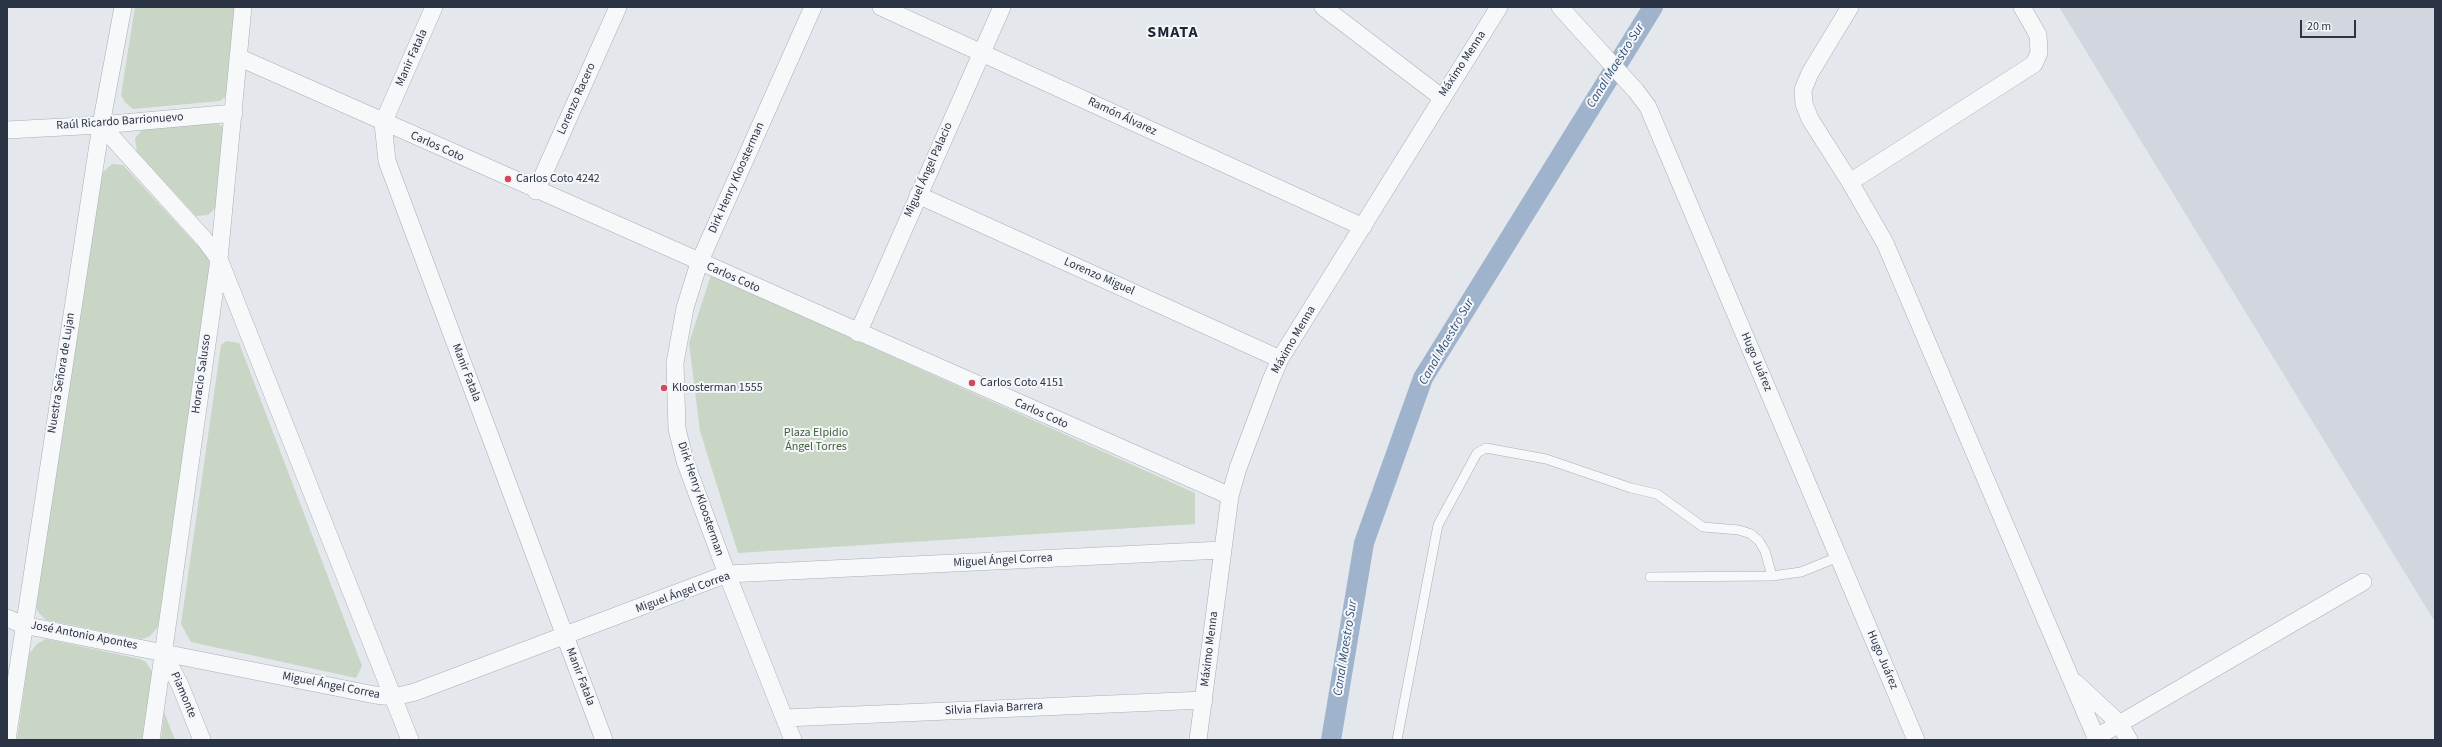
<!DOCTYPE html>
<html>
<head>
<meta charset="utf-8">
<style>
  body { margin:0 }
  #map { position:relative; width:2442px; height:747px; overflow:hidden; background:#e4e7ec; font-family:"Source Sans 3",sans-serif }
  canvas { display:block }
  .frame { position:absolute; inset:0; border:8px solid #2b3445; pointer-events:none }
  .scale { position:absolute; left:2300px; top:20px; width:56px; height:18px; box-sizing:border-box; border:2px solid #2b3445; border-top:0; padding-left:5px; font-size:12px; line-height:14px; white-space:nowrap; color:#2b3445; -webkit-text-stroke:3px #f4f6f9; paint-order:stroke }
</style>
</head>
<body>
<div id="map">
<canvas width="2442" height="747"></canvas>
<div class="frame"></div>
<div class="scale">20 m</div>
</div>
<script>
const ctx = document.querySelector('canvas').getContext('2d');
ctx.lineJoin = 'round';
function fillPath(path, color) { ctx.fillStyle = color; ctx.fill(path, 'evenodd'); }
const toPath = rows => new Path2D(rows.map(r => 'M' + r).join(''));
function trace(path, color, width, dash) { ctx.strokeStyle = color; ctx.lineWidth = width; ctx.lineCap = dash ? 'butt' : 'round'; ctx.setLineDash(dash || []); ctx.stroke(path); }
function label(font, color, halo, rows, align = 'center') {
  ctx.font = font + ' "Source Sans 3",sans-serif'; ctx.lineWidth = 4; ctx.setLineDash([]); ctx.textBaseline = 'middle'; ctx.strokeStyle = halo; ctx.fillStyle = color; for (const [text, x, y, turn = 0] of rows) {
    ctx.save(); ctx.translate(x, y); ctx.rotate((+turn || 0) * Math.PI / 180); ctx.textAlign = isNaN(turn) ? turn : align; if (halo) ctx.strokeText(text, 0, 0); ctx.fillText(text, 0, 0); ctx.restore();
  }
}
fillPath(toPath([
  [2059,7,2435,7,2435,622]
]), '#d2d6de');
fillPath(toPath([
  [135,7,237,7,226,96,220,101,133,109,125,102,121,95],
  [214,122,222,126,227,136,217,206,208,215,196,216,137,152,135,138,144,128],
  [112,164,123,165,206,255,210,264,158,627,150,636,142,639,46,620,38,612,35,604,101,174],
  [711,275,1195,493,1195,524,738,553,700,431,689,343],
  [226,341,239,343,362,666,356,678,191,642,181,624,221,345],
  [46,639,140,659,146,662,152,672,143,740,17,740,29,654,37,644],
  [164,712,175,740,161,740]
]), '#c9d6c5');
trace(toPath([
  [1331,740,1364,543,1423,378,1653,7]
]), '#9fb4cc', 20);
const service = toPath([
  [1650,577,1772,576,1801,572,1838,557],
  [1397,740,1438,525,1477,453,1486,448,1546,459,1631,488,1657,494,1703,527,1739,530,1751,534,1759,541,1765,551,1772,576]
]);
const minor = toPath([
  [434,7,383,123,387,161,604,740],
  [881,7,1363,227],
  [1323,7,1441,97],
  [1560,7,1636,91,1648,107,1916,740],
  [1850,7,1810,73,1803,90,1804,104,1810,119,1850,182,1885,243,2097,740],
  [238,57,1230,496],
  [101,125,204,239,219,259,410,740],
  [7,130,101,125,234,113],
  [1850,182,2034,64,2039,53,2038,35,2022,7],
  [536,191,618,7],
  [918,195,1280,359],
  [858,333,1002,7],
  [7,618,23,625,375,695,394,697,415,692,727,574,1222,550],
  [163,652,180,685,202,740],
  [2076,683,2119,723,2129,740],
  [785,718,1204,700],
  [2095,738,2363,582],
  [7,740,101,125,123,7],
  [151,740,219,259,243,7],
  [793,740,727,574,685,461,677,429,675,363,685,308,699,263,813,7],
  [1198,740,1230,496,1238,468,1271,380,1280,359,1499,7]
]);
trace(service, '#a9aeb7', 10);
trace(minor, '#a9aeb7', 18);
trace(service, '#f7f8fa', 9);
trace(minor, '#f7f8fa', 17);
for (const [x, y, r, color] of [
  [508,179,4,"#d1495b"],
  [972,383,4,"#d1495b"],
  [664,388,4,"#d1495b"]
]) { const dot = new Path2D(); dot.arc(x, y, r, 0, 2 * Math.PI); ctx.fillStyle = color; ctx.fill(dot); trace(dot, '#f4f6f9', 1.5); }
label('12px', '#2b3445', '#f4f6f9', [
  ["Manir Fatala",412,58,-66],
  ["Máximo Menna",1463,64,-57],
  ["Lorenzo Racero",577,99,-66],
  ["Ramón Álvarez",1122,117,25],
  ["Raúl Ricardo Barrionuevo",120,122,-4],
  ["Carlos Coto",437,147,24],
  ["Miguel Ángel Palacio",929,170,-66],
  ["Dirk Henry Kloosterman",737,178,-66],
  ["Lorenzo Miguel",1099,277,24],
  ["Carlos Coto",733,278,24],
  ["Máximo Menna",1294,340,-60],
  ["Hugo Juárez",1756,362,67],
  ["Nuestra Señora de Lujan",62,373,-81],
  ["Manir Fatala",466,373,69],
  ["Horacio Salusso",202,374,-82],
  ["Carlos Coto",1041,414,24],
  ["Dirk Henry Kloosterman",700,499,71],
  ["Miguel Ángel Correa",1003,561,-3],
  ["Miguel Ángel Correa",683,593,-20],
  ["José Antonio Apontes",84,636,11],
  ["Máximo Menna",1210,649,-83],
  ["Hugo Juárez",1882,660,67],
  ["Manir Fatala",580,677,69],
  ["Miguel Ángel Correa",331,686,11],
  ["Piamonte",183,695,67],
  ["Silvia Flavia Barrera",994,709,-3]
]);
label('12px', '#2b3445', '#f4f6f9', [
  ["Carlos Coto 4242",516,179],
  ["Carlos Coto 4151",980,383],
  ["Kloosterman 1555",672,388]
], 'left');
label('12px', '#3f6138', '#f4f6f9', [
  ["Plaza Elpidio",816,433],
  ["Ángel Torres",816,447]
]);
label('italic 13px', '#34527a', '#f4f6f9', [
  ["Canal Maestro Sur",1616,66,-58],
  ["Canal Maestro Sur",1447,342,-60],
  ["Canal Maestro Sur",1346,648,-81]
]);
ctx.letterSpacing = '1px';
label('bold 16px', '#1d2536', '#f4f6f9', [
  ["SMATA",1173,33]
]);
ctx.letterSpacing = '0px';
</script>
</body>
</html>
